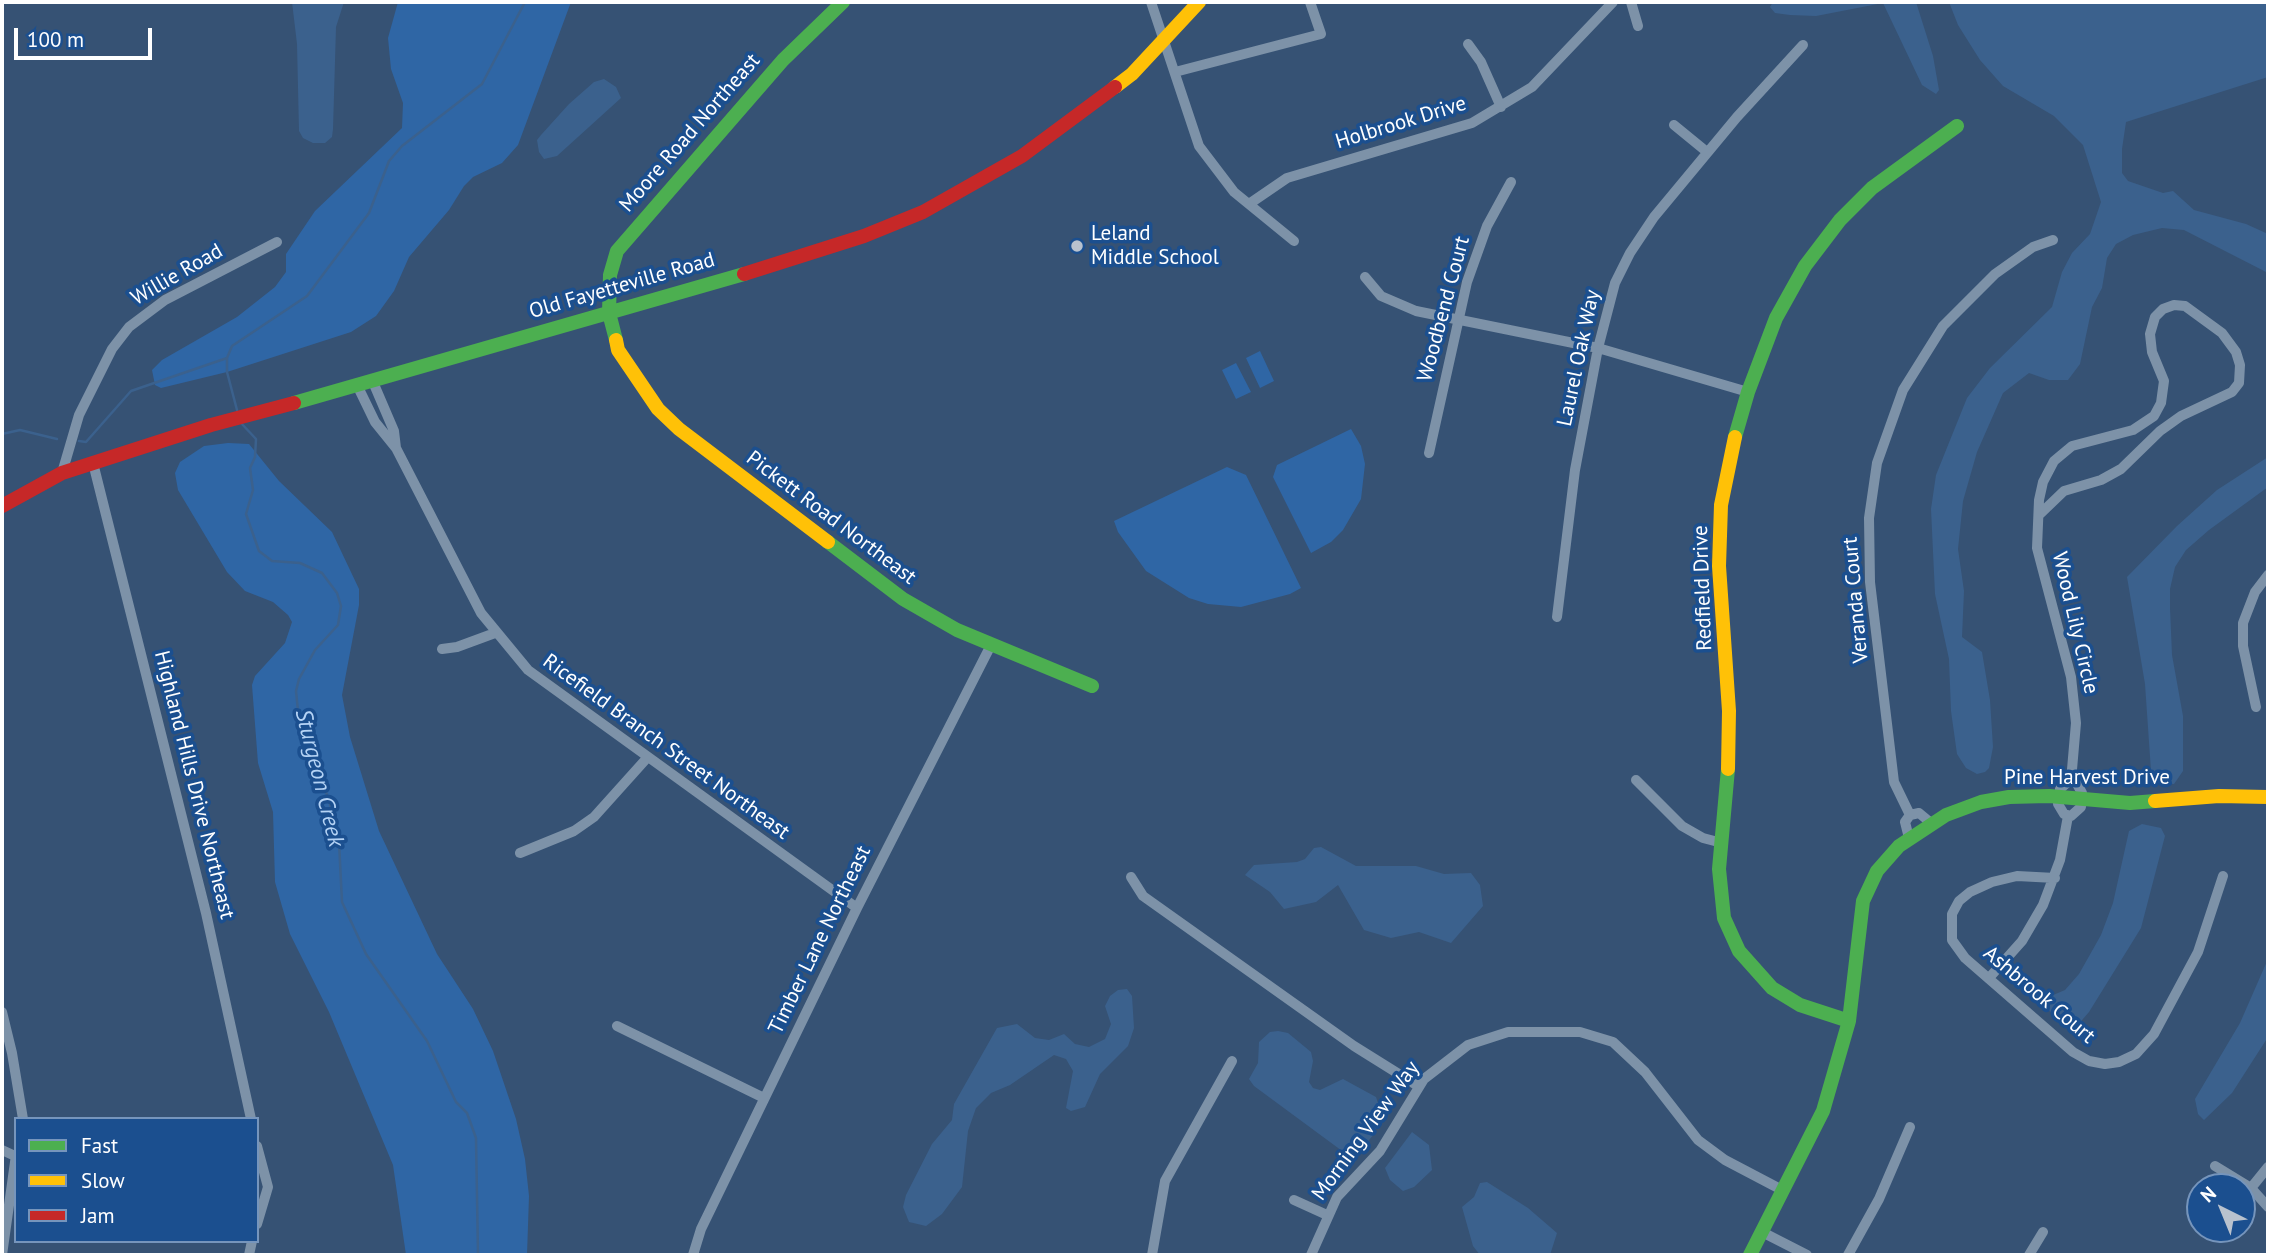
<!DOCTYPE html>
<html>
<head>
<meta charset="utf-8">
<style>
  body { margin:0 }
  #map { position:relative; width:2270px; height:1257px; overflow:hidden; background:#365274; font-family:"PT Sans",sans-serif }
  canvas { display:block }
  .frame { position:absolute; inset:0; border:4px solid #fff; pointer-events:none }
  .legend { position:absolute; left:14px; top:1117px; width:245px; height:126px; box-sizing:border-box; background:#1b4f8f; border:2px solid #7695bc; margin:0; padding:9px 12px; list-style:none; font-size:21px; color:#fff }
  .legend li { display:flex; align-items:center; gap:14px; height:35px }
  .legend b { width:35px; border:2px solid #7695bc }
  .north { position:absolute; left:2186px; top:1173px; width:70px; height:70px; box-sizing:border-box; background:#1b4f8f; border:2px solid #7695bc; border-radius:50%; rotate:317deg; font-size:19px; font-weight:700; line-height:28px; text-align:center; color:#fff }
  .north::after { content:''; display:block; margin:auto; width:24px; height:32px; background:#b9c2ce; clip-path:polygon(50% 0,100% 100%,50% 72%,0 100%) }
  .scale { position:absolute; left:14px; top:28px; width:138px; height:32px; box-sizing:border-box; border:4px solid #fff; border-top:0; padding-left:9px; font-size:21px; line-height:24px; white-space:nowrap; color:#fff; -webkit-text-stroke:5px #1b4f8f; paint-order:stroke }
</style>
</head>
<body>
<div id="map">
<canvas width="2270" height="1257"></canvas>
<div class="frame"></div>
<ul class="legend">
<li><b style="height:9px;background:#4caf50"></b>Fast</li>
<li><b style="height:9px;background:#ffc107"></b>Slow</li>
<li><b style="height:9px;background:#c62828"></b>Jam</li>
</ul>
<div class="north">N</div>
<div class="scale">100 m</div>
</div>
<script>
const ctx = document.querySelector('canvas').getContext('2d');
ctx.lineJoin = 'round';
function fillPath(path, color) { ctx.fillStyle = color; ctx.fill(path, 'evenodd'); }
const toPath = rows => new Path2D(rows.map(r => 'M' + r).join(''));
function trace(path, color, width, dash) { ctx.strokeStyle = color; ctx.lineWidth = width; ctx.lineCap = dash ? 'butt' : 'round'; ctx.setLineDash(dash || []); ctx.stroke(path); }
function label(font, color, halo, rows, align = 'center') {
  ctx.font = font + ' "PT Sans",sans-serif'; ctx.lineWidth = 7; ctx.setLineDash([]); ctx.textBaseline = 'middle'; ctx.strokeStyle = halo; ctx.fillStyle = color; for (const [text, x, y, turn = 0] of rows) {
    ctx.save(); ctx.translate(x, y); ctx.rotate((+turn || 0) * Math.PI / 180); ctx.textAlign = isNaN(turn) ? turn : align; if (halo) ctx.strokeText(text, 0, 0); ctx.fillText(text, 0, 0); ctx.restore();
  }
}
fillPath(toPath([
  [398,2,571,2,518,145,502,163,473,177,464,186,449,210,409,257,394,291,376,316,351,332,227,372,161,388,155,385,152,370,162,360,237,317,275,287,286,272,286,254,315,211,402,128,403,103,391,69,388,38],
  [1260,351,1274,381,1260,388,1246,358],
  [1236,363,1251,392,1236,399,1222,370],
  [1351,429,1361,446,1365,464,1361,499,1343,530,1331,542,1311,553,1273,477,1277,465],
  [228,443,249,444,279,481,332,532,359,589,359,605,342,695,350,737,379,831,437,954,473,1009,493,1051,516,1119,525,1159,529,1196,527,1255,406,1255,393,1165,329,1012,290,934,275,882,273,812,258,763,252,685,255,676,285,643,292,622,288,615,273,602,245,591,227,572,178,490,175,473,180,462,204,446],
  [1227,467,1246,475,1301,588,1290,594,1241,607,1208,604,1189,598,1146,571,1118,532,1114,521]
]), '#2f66a5');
fillPath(toPath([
  [292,2,344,2,336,27,333,129,332,137,325,143,313,143,303,138,299,131,297,44],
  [1773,2,1916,2,1933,56,1939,90,1936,94,1922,85,1883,3,1816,16,1790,15,1775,13,1770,7],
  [1949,2,2268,2,2268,77,2126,122,2122,149,2122,173,2128,181,2163,193,2173,191,2194,210,2246,224,2268,234,2268,273,2184,230,2162,228,2133,235,2116,244,2107,258,2102,288,2092,307,2080,364,2068,380,2049,380,2029,373,2003,393,1977,452,1963,501,1958,549,1964,591,1962,637,1982,652,1990,700,1993,747,1989,768,1985,772,1977,774,1966,768,1957,754,1951,711,1949,659,1935,594,1931,509,1936,475,1967,398,1990,368,2052,307,2062,272,2072,253,2090,234,2101,202,2083,145,2054,116,2003,86,1980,60,1958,25],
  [604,79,616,87,621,98,557,156,544,159,539,152,537,140,541,135,569,104,594,82],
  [2268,457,2268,487,2209,530,2186,550,2175,567,2170,589,2170,608,2172,655,2183,716,2183,771,2174,784,2161,783,2154,778,2151,771,2145,684,2127,577,2177,526,2217,490],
  [2142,824,2161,828,2165,836,2141,928,2089,1012,2076,1027,2066,1027,2039,1001,2065,990,2079,974,2101,935,2113,903,2129,831],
  [1321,847,1356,866,1416,866,1444,874,1471,873,1480,885,1483,906,1451,943,1419,932,1391,938,1364,930,1338,885,1316,902,1284,909,1270,892,1245,875,1254,865,1297,862,1305,859,1314,848],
  [2268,959,2268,1037,2232,1093,2204,1120,2198,1114,2195,1099,2240,1023],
  [1127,989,1132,996,1134,1028,1128,1046,1100,1074,1085,1107,1071,1111,1066,1108,1073,1071,1066,1059,1054,1055,1010,1085,991,1093,976,1108,968,1131,962,1187,942,1214,926,1226,909,1222,903,1207,906,1195,932,1144,952,1120,954,1104,997,1028,1017,1024,1035,1038,1049,1040,1064,1034,1075,1044,1089,1047,1105,1039,1111,1024,1105,1006,1110,996,1118,990],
  [1278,1031,1288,1033,1311,1052,1313,1061,1309,1082,1313,1088,1320,1090,1343,1079,1376,1097,1379,1106,1375,1133,1353,1159,1254,1086,1249,1079,1258,1063,1259,1042,1270,1032],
  [1412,1132,1429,1145,1432,1170,1414,1187,1403,1191,1390,1180,1385,1168],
  [1487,1182,1528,1208,1557,1233,1550,1255,1480,1255,1473,1246,1462,1207,1474,1197,1480,1183]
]), '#3b618d');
trace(toPath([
  [237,410,227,372,227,358,232,346,307,296,369,213,389,161,402,146,482,84,525,2],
  [241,423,256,439,255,457,250,468,253,490,246,514,259,551,272,561,300,563,322,573,337,593,341,606,338,625,315,650,299,679,296,691,299,721,329,800,339,842,342,902,366,954,427,1041,456,1102,467,1113,476,1138,478,1255],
  [2,434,20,430,57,439],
  [79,441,86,442,131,391,227,358]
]), '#3b618d', 2.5);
trace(toPath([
  [1151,2,1199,146,1234,192,1294,241],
  [1631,2,1638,26],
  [1468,44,1481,62,1501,107],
  [1175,72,1321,34,1310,2],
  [1674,125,1707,152],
  [1249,204,1287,178,1472,123,1532,87,1613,2],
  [1365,277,1381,296,1416,311,1598,348,1748,392],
  [373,382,394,431,396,448],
  [358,387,375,422,396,448,481,613,528,670,857,908],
  [1429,453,1467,282,1487,226,1511,182],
  [93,463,206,913,251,1119],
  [62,473,79,415,112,349,129,327,165,300,277,242],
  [2039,515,2064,491,2101,480,2121,469,2160,431,2181,416,2232,392,2239,383,2240,365,2236,352,2222,333,2185,306,2174,305,2163,309,2155,317,2150,334,2152,352,2164,381,2161,403,2154,416,2133,430,2072,446,2054,461,2043,482,2039,500,2037,548,2071,677,2076,723,2071,781],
  [1557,617,1575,470,1598,348,1615,283,1630,253,1654,217,1737,117,1803,45],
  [442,649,457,647,495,633],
  [2256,707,2243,646,2243,623,2255,592,2268,575],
  [1636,780,1682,826,1703,838,1722,843],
  [2069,781,2076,782,2082,793,2081,807,2071,816,2064,814,2058,804,2060,789,2069,781],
  [1910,815,1894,782,1870,582,1869,518,1877,463,1903,390,1943,326,1995,274,2033,247,2053,240],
  [1910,815,1919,813,1931,823],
  [1909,838,1905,822,1910,815],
  [520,853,574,831,594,817,647,758],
  [1131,877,1143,896,1354,1046,1418,1086],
  [2055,878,2017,876,1992,882,1970,892,1959,901,1952,914,1952,940,1965,958,2073,1052,2089,1061,2105,1064,2119,1062,2136,1054,2154,1034,2198,952,2223,876],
  [1989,978,2022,941,2043,905,2060,860,2068,816],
  [2,1012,12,1053,23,1119],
  [617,1026,764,1098],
  [257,1146,268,1187,257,1224],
  [2,1150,15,1156],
  [2215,1166,2251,1188,2268,1167],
  [2251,1188,2268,1207],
  [1294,1200,1327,1215],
  [1762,1232,1807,1255],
  [2,1255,16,1155],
  [249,1255,252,1241],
  [693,1255,701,1229,857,908,991,645],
  [1152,1255,1165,1181,1232,1061],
  [1311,1255,1337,1197,1380,1151,1424,1079,1468,1045,1508,1032,1580,1032,1613,1042,1645,1072,1698,1140,1725,1160,1784,1191],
  [1848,1255,1879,1199,1910,1127],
  [2029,1255,2043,1232]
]), '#7d92a8', 10);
trace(toPath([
  [616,340,609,313,610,275,617,251,783,60,843,2],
  [294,403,744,274],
  [1735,437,1748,392,1776,318,1805,266,1840,220,1872,188,1957,126],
  [828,542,903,599,957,630,1092,686],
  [1728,769,1719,869,1724,918,1739,951,1772,988,1800,1005,1849,1021],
  [1750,1255,1823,1111,1849,1021,1863,901,1877,871,1899,846,1946,815,1981,802,2009,797,2049,796,2130,803,2155,801]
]), '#4caf50', 14);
trace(toPath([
  [1115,87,1132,74,1199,2],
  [616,340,618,350,658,409,679,429,828,542],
  [1728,769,1729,711,1719,566,1721,505,1735,437],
  [2155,801,2219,796,2268,797]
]), '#ffc107', 14);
trace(toPath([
  [744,274,864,236,923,212,1022,156,1115,87],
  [2,506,62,473,211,425,294,403]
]), '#c62828', 14);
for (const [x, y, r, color] of [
  [1077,246,7,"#b9c2ce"]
]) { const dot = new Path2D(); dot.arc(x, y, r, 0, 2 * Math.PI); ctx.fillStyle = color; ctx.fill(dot); trace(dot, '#1b4f8f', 2.5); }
label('21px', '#fff', '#1b4f8f', [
  ["Holbrook Drive",1401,123,-17],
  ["Moore Road Northeast",690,133,-49],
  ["Willie Road",177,275,-30],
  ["Old Fayetteville Road",622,286,-16],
  ["Woodbend Court",1444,309,-75],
  ["Laurel Oak Way",1579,358,-78],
  ["Pickett Road Northeast",831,518,37],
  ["Redfield Drive",1703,588,-92],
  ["Veranda Court",1856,600,-95],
  ["Wood Lily Circle",2075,623,77],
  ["Ricefield Branch Street Northeast",666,747,36],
  ["Pine Harvest Drive",2087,778],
  ["Highland Hills Drive Northeast",194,785,76],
  ["Timber Lane Northeast",820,940,-64],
  ["Ashbrook Court",2039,995,40],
  ["Morning View Way",1366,1131,-54]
]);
label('21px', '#fff', '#1b4f8f', [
  ["Leland",1091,234],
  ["Middle School",1091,258]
], 'left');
label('italic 23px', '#b5d3f5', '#1b4f8f', [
  ["Sturgeon Creek",319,778,76]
]);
</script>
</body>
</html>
